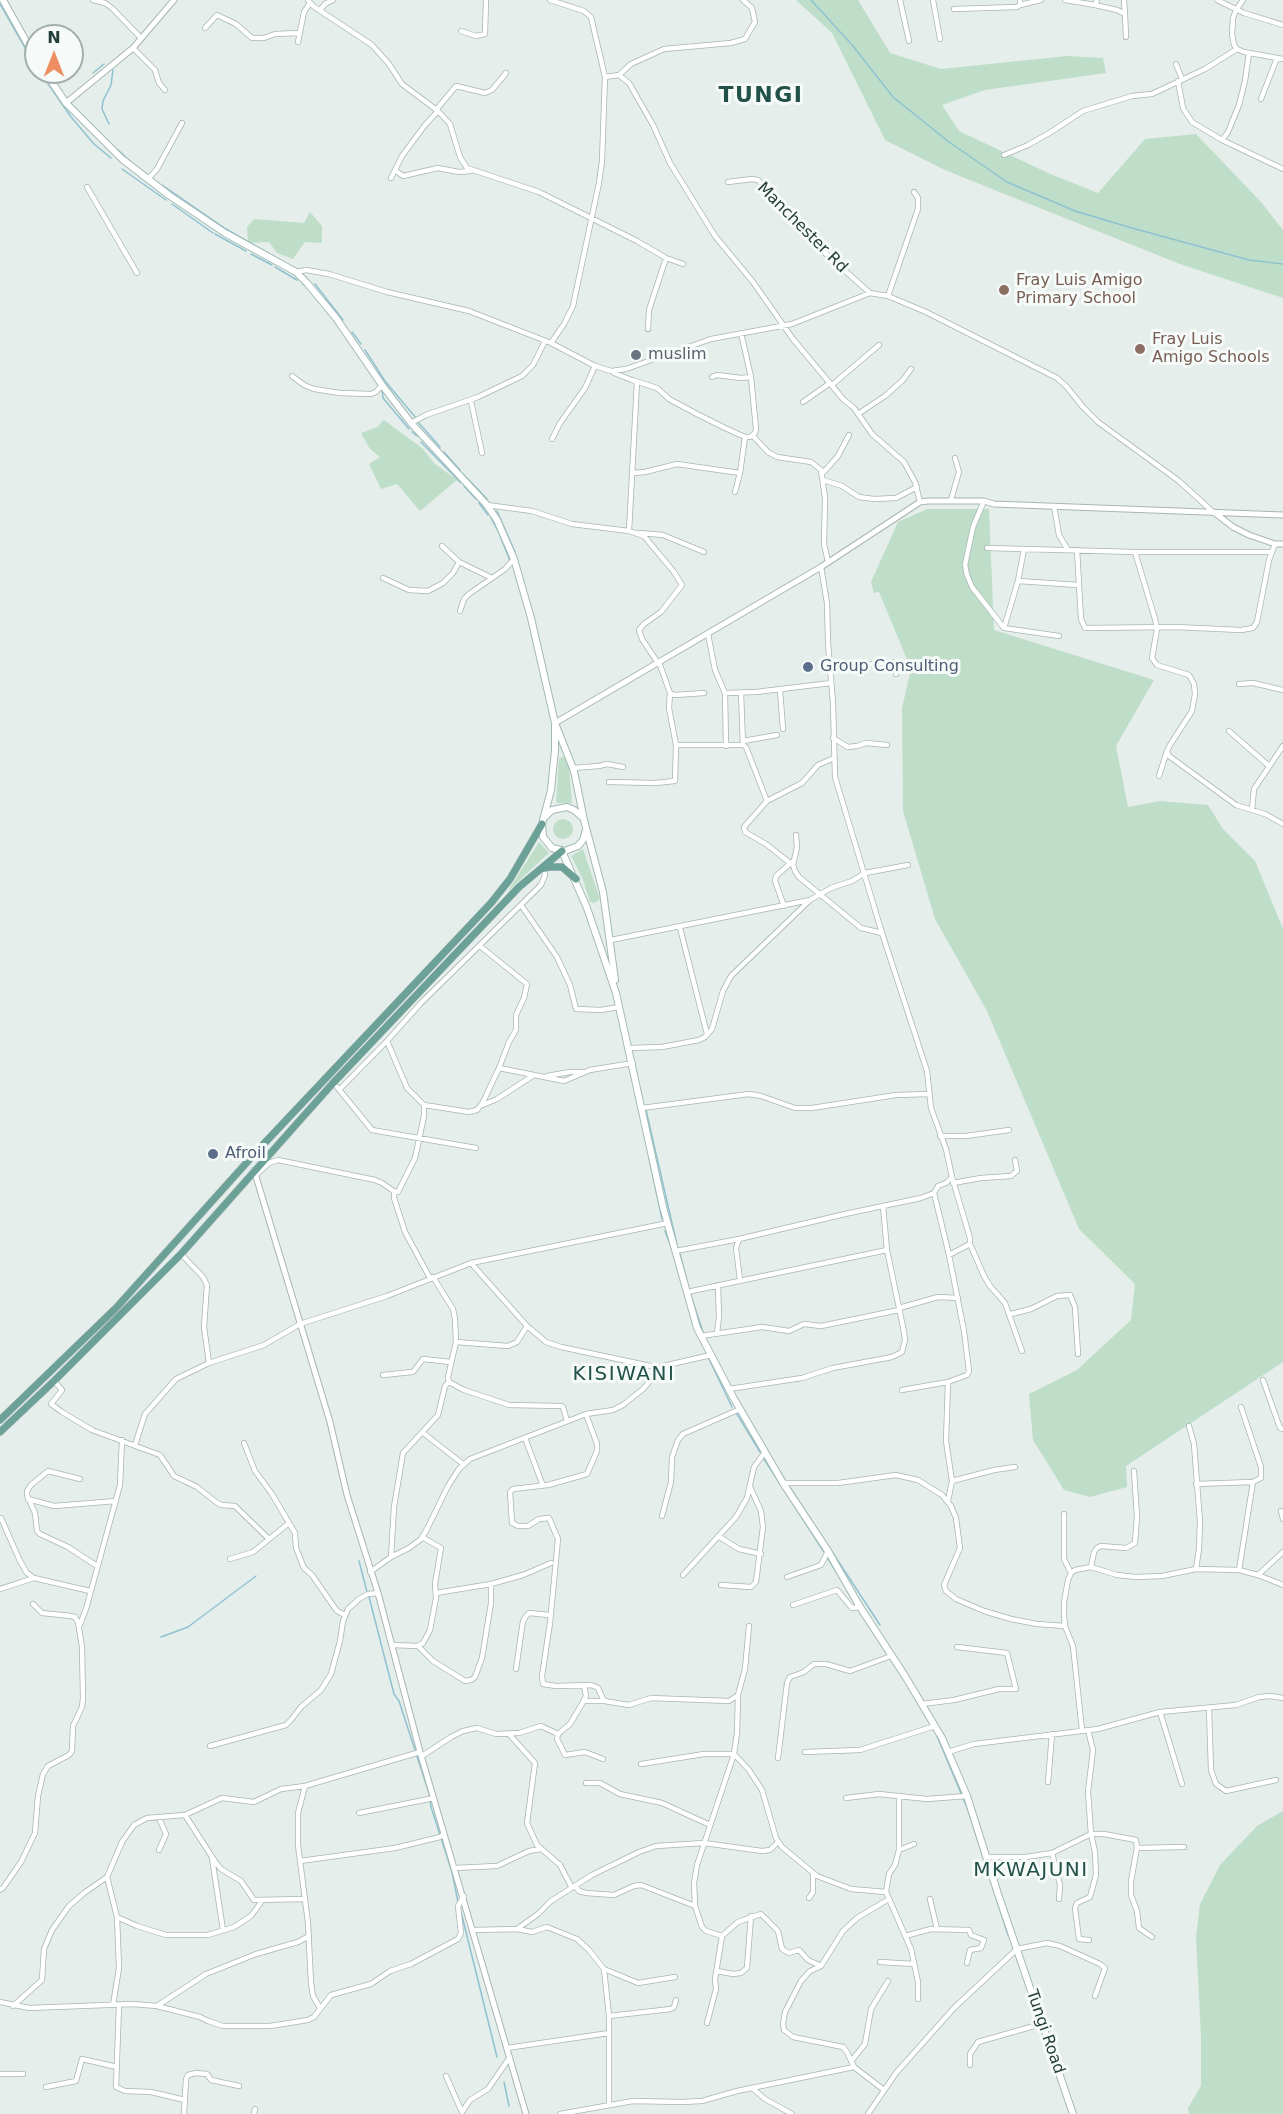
<!DOCTYPE html>
<html>
<head>
<meta charset="utf-8">
<style>
  body { margin:0 }
  #map { position:relative; width:1283px; height:2114px; overflow:hidden; background:#e5eeea; font-family:"DejaVu Sans",sans-serif }
  canvas { display:block }
  .north { position:absolute; left:24px; top:24px; width:60px; height:60px; box-sizing:border-box; background:#f6faf8; border:2px solid #a2afac; border-radius:50%; rotate:0deg; font-size:16px; font-weight:700; line-height:24px; text-align:center; color:#243f3a }
  .north::after { content:''; display:block; margin:auto; width:21px; height:27px; background:#ed8e63; clip-path:polygon(50% 0,100% 100%,50% 72%,0 100%) }
</style>
</head>
<body>
<div id="map">
<canvas width="1283" height="2114"></canvas>
<div class="north">N</div>
</div>
<script>
const ctx = document.querySelector('canvas').getContext('2d');
ctx.lineJoin = 'round';
function fillPath(path, color) { ctx.fillStyle = color; ctx.fill(path, 'evenodd'); }
const toPath = rows => new Path2D(rows.map(r => 'M' + r).join(''));
function trace(path, color, width, dash) { ctx.strokeStyle = color; ctx.lineWidth = width; ctx.lineCap = dash ? 'butt' : 'round'; ctx.setLineDash(dash || []); ctx.stroke(path); }
function label(font, color, halo, rows, align = 'center') {
  ctx.font = font + ' "DejaVu Sans",sans-serif'; ctx.lineWidth = 6; ctx.setLineDash([]); ctx.textBaseline = 'middle'; ctx.strokeStyle = halo; ctx.fillStyle = color; for (const [text, x, y, turn = 0] of rows) {
    ctx.save(); ctx.translate(x, y); ctx.rotate((+turn || 0) * Math.PI / 180); ctx.textAlign = isNaN(turn) ? turn : align; if (halo) ctx.strokeText(text, 0, 0); ctx.fillText(text, 0, 0); ctx.restore();
  }
}
fillPath(toPath([
  [796,0,858,0,890,53,941,69,1067,56,1103,58,1106,73,985,90,942,105,959,131,1048,173,1098,193,1145,139,1196,134,1261,202,1283,230,1283,298,1180,264,992,189,945,170,885,140,832,33],
  [310,212,322,226,322,243,305,242,293,259,277,253,269,242,248,243,247,227,254,219,304,223],
  [384,420,422,448,434,463,457,480,420,511,397,484,381,489,369,464,380,457,370,449,361,433,377,427],
  [927,509,989,509,994,630,1154,680,1116,746,1128,807,1160,801,1208,805,1223,829,1255,861,1283,929,1283,1362,1126,1466,1127,1487,1090,1497,1064,1490,1033,1440,1029,1394,1077,1370,1131,1320,1135,1284,1079,1229,987,1011,935,919,903,811,902,708,911,669,879,592,874,593,871,582,898,522],
  [563,756,569,767,572,803,556,803,559,759],
  '553 829a10 10 0 1 1 20 0a10 10 0 1 1-20 0Z',
  [539,842,549,853,508,891],
  [583,849,600,899,595,903,590,902,582,877,571,856],
  [1283,1811,1283,2114,1189,2114,1188,2108,1201,2086,1201,2037,1196,1937,1200,1904,1220,1865,1257,1826]
]), '#bfdec9');
trace(toPath([
  [811,0,853,46,893,97,949,142,1007,182,1075,211,1132,228,1249,260,1283,264],
  [0,4,36,67],
  [26,35,36,53],
  [40,72,71,117,94,144,111,158],
  [93,73,104,64],
  [57,85,62,91],
  [109,124,102,109,103,101,111,85,113,70],
  [118,150,132,163],
  [122,169,166,200],
  [162,185,226,229,294,268],
  [172,204,213,233],
  [215,234,246,251],
  [251,254,272,265],
  [275,267,297,280],
  [303,284,309,289],
  [315,284,343,320],
  [352,332,361,344],
  [365,350,385,381,416,418],
  [382,390,383,398,409,429],
  [418,422,440,447],
  [412,432,417,436],
  [421,442,460,482],
  [444,452,460,470],
  [463,474,487,499],
  [464,486,476,499],
  [479,503,488,515],
  [497,511,515,552],
  [491,518,499,533,510,561],
  [646,1110,677,1245],
  [649,1158,662,1219],
  [665,1231,670,1244],
  [680,1254,687,1281],
  [692,1299,703,1332],
  [709,1359,732,1407],
  [737,1414,760,1452],
  [764,1459,824,1552],
  [781,1473,785,1480],
  [791,1489,880,1625],
  [827,1557,840,1578],
  [359,1561,367,1592],
  [369,1597,394,1694,399,1701,429,1793,431,1807,452,1872,458,1902],
  [161,1637,188,1627,256,1576],
  [937,1736,968,1810,1008,1935],
  [461,1912,497,2057],
  [504,2082,509,2106]
]), '#8fc2d0', 1.5);
const minor = toPath([
  [93,0,105,3,112,8,141,38],
  [308,0,313,6,372,45,389,64,402,84,438,111,450,124,460,157,467,168,539,192,637,241,666,258,683,264],
  [550,0,584,11,591,17,605,77,602,161,599,183,573,306,564,324,551,343],
  [900,0,909,41],
  [933,0,940,39],
  [1065,0,1095,5,1097,0],
  [1124,0,1125,14],
  [1217,0,1244,13,1283,25],
  [1243,0,1236,10,1233,18,1232,34,1234,45,1237,49,1244,52,1283,59],
  [1020,5,1041,0],
  [1095,5,1117,10,1125,14,1126,37],
  [954,9,1017,7,1020,5,1020,0],
  [320,10,325,4,333,0],
  [205,28,217,15,236,24,252,38,264,38,275,34,299,33],
  [461,31,476,36,485,34,486,0],
  [298,42,304,12,310,3],
  [133,48,155,70,159,83,165,90],
  [1176,64,1182,79],
  [619,75,631,64,664,49,731,43,745,39,755,22,752,8,743,0],
  [605,77,619,75,629,83,653,125,670,163,715,236,753,282,793,339,843,399,854,408,872,434,904,462,915,482,920,502],
  [1178,81,1183,108,1192,122,1222,140,1283,169],
  [1261,99,1277,58],
  [436,110,456,86,485,93,492,90,506,73],
  [1222,140,1228,132,1239,105,1245,81,1249,53],
  [1004,155,1028,145,1051,132,1083,111,1132,96,1152,94,1205,69,1237,49],
  [396,171,403,176,438,168,459,172,471,171],
  [391,178,402,156,425,125,438,111],
  [148,179,157,169,182,123],
  [728,182,752,179,758,180,808,238,870,293],
  [87,187,137,273],
  [296,272,306,270,329,274,387,292,469,311,551,343,595,366,611,371,626,369,711,339,792,324,870,293,888,296,926,312,1057,378,1066,386,1083,407,1098,422,1179,481,1213,512],
  [888,296,918,209,918,198,914,192],
  [648,329,649,310,666,258],
  [614,373,632,380,657,388,669,399,697,414,725,428,745,437,750,437,755,433,756,429,751,377,741,333],
  [292,376,304,385,314,389,340,393,371,394,376,392,382,385],
  [712,377,717,375,741,378,751,377],
  [832,385,879,345],
  [471,401,482,453],
  [803,402,830,383],
  [858,414,885,396,903,380,911,369],
  [411,423,426,415,478,397,522,376,533,365,545,341],
  [753,436,768,452,777,457,811,462,821,470,825,498,824,544,828,562],
  [552,439,560,423,585,388,595,366],
  [633,473,645,472,677,464,740,473],
  [822,474,838,456,849,435],
  [823,480,842,486,859,497,874,499,896,498,917,487],
  [735,492,740,473,745,437],
  [951,500,959,472,955,458],
  [984,501,973,527,965,565,967,575,972,587,1004,628,1059,636],
  [487,505,532,511,572,524,629,531,644,536,674,572,682,585,661,612,644,624,639,630,642,639,658,663],
  [1054,506,1059,535,1068,550],
  [629,531,637,382],
  [640,533,663,535,704,552],
  [442,546,459,562,492,578],
  [987,548,1135,552,1271,552],
  [1077,550,1081,619,1085,628,1175,627,1241,630,1253,628,1257,622,1269,560,1275,544],
  [1135,552,1155,619,1157,629,1152,658,1157,665,1189,675,1194,684,1195,694,1192,711,1170,745,1167,751,1169,756,1236,805,1265,814,1283,824],
  [383,578,409,590,428,591,443,583,453,573,459,562],
  [1018,581,1078,585],
  [460,611,464,599,469,594,505,569,514,559],
  [1004,628,1018,581,1024,549],
  [708,634,715,670,725,693,756,692,831,683],
  [659,662,670,693,675,695,704,693],
  [830,668,896,662,896,674],
  [1239,684,1253,683,1283,690],
  [780,690,783,729],
  [670,693,669,708,676,745,743,745],
  [725,693,726,746],
  [741,693,743,745,746,747,767,801],
  [1229,731,1269,766],
  [833,738,848,747,857,746,866,743,887,745],
  [743,741,777,735],
  [573,768,599,766,607,764,623,767],
  [1159,776,1167,751],
  [609,782,655,783,675,781,676,745],
  [1252,810,1254,789,1283,746],
  [796,835,797,847,793,865,795,871,799,877,861,928,882,933],
  [790,863,766,844,745,832,744,827,767,801,802,783,818,765,834,758],
  [521,905,557,957,570,985,576,1009,601,1010,619,1007],
  [784,906,775,881,776,876,792,862],
  [680,928,707,1034],
  [611,940,810,900,831,888,852,881,865,873,908,865],
  [629,1048,662,1047,699,1040,705,1037,712,1029,723,991,731,976,809,901],
  [499,1068,564,1081,590,1070,633,1063],
  [547,1076,570,1072,583,1072],
  [337,1087,372,1130,476,1148],
  [339,1090,387,1041,421,1003,541,885,545,875,544,868],
  [424,1105,469,1112,477,1110,483,1102,499,1068,509,1042,516,1030,516,1015,524,998,527,984,480,946],
  [480,1106,497,1099,534,1075],
  [642,1108,749,1094,761,1096,795,1108,812,1108,896,1095,928,1094],
  [940,1136,966,1136,1009,1130],
  [256,1175,269,1163,278,1160,375,1180,382,1183,395,1192,398,1192,415,1158,424,1116,424,1105,407,1088,387,1041],
  [953,1183,981,1178,1011,1176,1017,1171,1015,1160],
  [394,1191,394,1198,405,1232,430,1278],
  [739,1239,736,1248,740,1280],
  [970,1244,984,1276,990,1286,1005,1303,1022,1351],
  [676,1251,739,1239,845,1214,921,1198,934,1193,938,1186,946,1183,952,1177,946,1149,931,1108,927,1071,882,933,835,777,833,703,828,643,827,603,821,567],
  [181,1254,203,1277,207,1285,204,1327,209,1363],
  [949,1255,970,1244,970,1238,952,1177],
  [471,1263,527,1326,546,1342,561,1347,660,1368],
  [433,1277,453,1309,455,1319,456,1342,448,1377,449,1382,464,1390,509,1405,561,1406,563,1407,567,1421],
  [687,1292,887,1250],
  [899,1308,938,1297,958,1298],
  [1011,1314,1031,1309,1057,1296,1070,1295,1075,1307,1078,1354],
  [717,1333,719,1317,718,1285],
  [701,1336,762,1327,789,1331,804,1324,821,1326,899,1310],
  [456,1342,508,1346,517,1342,527,1326],
  [383,1375,413,1372,423,1359,451,1362],
  [1263,1380,1280,1428,1283,1429],
  [54,1381,62,1390,51,1404,62,1412,92,1430,160,1455,174,1476,197,1487,216,1502,221,1505,235,1506,269,1539],
  [729,1389,802,1378,833,1368,892,1357,902,1352,905,1340,904,1332,887,1250,883,1206],
  [902,1390,948,1382,967,1375,969,1371,964,1331,949,1255,934,1193],
  [586,1414,597,1444,597,1451,587,1474,548,1485,513,1489,510,1492,512,1523,518,1526,528,1526,539,1519,549,1518,558,1539,550,1623,542,1676,543,1684,556,1686,591,1685,598,1688,604,1701,629,1705,651,1698,729,1701,738,1695],
  [1189,1426,1194,1444,1200,1522,1199,1549,1196,1569],
  [422,1432,463,1464],
  [525,1438,543,1486],
  [244,1443,255,1471,272,1494,295,1533,296,1548,304,1568,312,1575,337,1611,345,1615],
  [135,1445,145,1414,176,1379,209,1363,264,1345,300,1324,387,1296,471,1263,668,1223],
  [80,1479,48,1471,31,1485,27,1491,27,1495,35,1513,37,1531,40,1534,68,1547,97,1566],
  [952,1481,994,1470,1015,1467],
  [783,1483,838,1483,896,1475,918,1480,942,1495,951,1506,956,1518,960,1548,944,1585,946,1591,956,1599,984,1611,1011,1619,1037,1624,1065,1626],
  [1196,1484,1253,1482,1261,1478,1261,1467,1241,1407],
  [28,1499,54,1506,116,1501],
  [948,1501,952,1481,946,1441,948,1382],
  [1281,1511,1283,1519],
  [1064,1514,1064,1559,1071,1573],
  [662,1516,671,1482,672,1457,678,1440,683,1434,740,1409],
  [1,1518,20,1561,27,1573,34,1578,90,1591],
  [718,1536,739,1549,761,1554],
  [391,1557,409,1548,421,1539,427,1529,448,1486,459,1469,470,1459,586,1414,613,1410,623,1405,643,1389,663,1366,711,1355],
  [230,1559,253,1552,289,1523],
  [1091,1567,1094,1552,1097,1548,1101,1546,1126,1548,1135,1543,1137,1516,1134,1471],
  [1239,1570,1253,1482],
  [370,1572,391,1557,394,1507,403,1453,438,1415,445,1386,449,1382],
  [683,1575,736,1517,747,1498,754,1467,765,1452],
  [1258,1575,1283,1552],
  [787,1577,821,1565,828,1551],
  [721,1585,751,1587,756,1582,763,1527,761,1511,750,1487],
  [0,1589,34,1578],
  [436,1593,491,1584,523,1575,551,1563],
  [793,1605,837,1590,852,1608,860,1607],
  [79,1627,86,1609,120,1485,122,1440],
  [392,1645,418,1646,423,1643,430,1630,436,1598,435,1584,441,1548,422,1537],
  [418,1646,433,1661,465,1681,471,1680,475,1677,482,1658,491,1603,491,1584],
  [516,1669,523,1621,526,1616,529,1613,549,1615],
  [584,1685,586,1696,582,1704,570,1724,558,1734,557,1739,565,1755,585,1752,603,1759],
  [584,1701,604,1701],
  [922,1704,954,1700,999,1689,1016,1689,1007,1653,957,1647],
  [1209,1709,1211,1770,1216,1784,1226,1791,1276,1780],
  [1160,1712,1182,1784],
  [1082,1730,1073,1646,1065,1626,1064,1615,1064,1602,1068,1580,1071,1573,1075,1570,1091,1567,1117,1575,1136,1577,1162,1576,1196,1569,1239,1570,1258,1575,1283,1585],
  [1088,1730,1093,1750,1088,1792,1091,1834,1095,1852,1096,1875,1090,1897,1077,1903,1075,1908,1079,1939,1089,1940],
  [509,1734,535,1763,527,1823,537,1845,560,1865,572,1888],
  [210,1746,286,1725,291,1720,301,1707,321,1690,331,1674,340,1641,343,1621,348,1609,359,1599,368,1594,378,1593],
  [805,1752,860,1750,935,1726],
  [948,1752,974,1744,1098,1729,1160,1712,1236,1705,1259,1697,1270,1696,1283,1698],
  [422,1756,451,1737,463,1731,477,1728,496,1734,519,1733,541,1726,558,1734],
  [778,1758,787,1683,790,1677,804,1672,814,1664,826,1664,850,1671,891,1656],
  [641,1764,704,1754,734,1754,749,1770,762,1790,776,1838,782,1847,817,1876,851,1889,886,1892],
  [1048,1782,1052,1734],
  [586,1783,600,1783,620,1794,662,1803,710,1825],
  [305,1786,298,1813,298,1845,308,1923,311,1983,313,1996,320,2008],
  [899,1796,899,1850,895,1865,889,1874,886,1892,911,1949,918,1982,918,1999],
  [846,1798,879,1794,927,1799,967,1796],
  [359,1813,434,1798],
  [185,1815,216,1863,221,1869,241,1881,254,1900,305,1899],
  [159,1818,166,1834,159,1850],
  [1137,1848,1184,1847],
  [899,1850,914,1844],
  [1052,1853,1060,1885,1059,1899],
  [987,1857,1026,1857,1052,1853,1091,1834,1104,1834,1136,1840,1137,1848,1131,1881,1131,1895,1137,1911,1139,1928,1152,1937],
  [212,1858,223,1930],
  [300,1861,395,1848,440,1837,444,1834],
  [454,1868,497,1866,529,1851,541,1849],
  [575,1886,579,1891,586,1893,614,1895,634,1886,641,1885,695,1906],
  [0,1890,3,1888,21,1862,35,1833,38,1796,43,1774,48,1766,69,1755,72,1751,73,1726,82,1707,83,1698,82,1647,78,1622,75,1617,71,1616,42,1613,33,1604],
  [809,1898,813,1892,813,1874],
  [930,1899,937,1929],
  [117,1917,137,1926,166,1935,208,1935,234,1927,251,1916,262,1901],
  [517,1929,532,1932,547,1927,577,1939,589,1950,604,1969,609,2016,609,2105],
  [473,1930,517,1929,538,1914,551,1901,592,1875,639,1852,656,1846,704,1843,762,1851,770,1850,778,1842],
  [722,1936,706,1931,702,1927,695,1906,694,1883,697,1865,734,1754,737,1733,738,1695,745,1669,749,1626],
  [905,1936,931,1929,969,1930,971,1935,984,1940,981,1948,970,1950,967,1963],
  [880,1962,914,1964],
  [604,1969,638,1983,675,1977],
  [717,1971,733,1974,741,1973,747,1968,751,1916],
  [0,2002,29,2008,133,2004,157,2006,200,2017,208,2021,223,2026,270,2026,308,2020,314,2017,331,1995,371,1984,390,1971,411,1964,458,1939,461,1933,458,1906,464,1896],
  [113,2005,119,1968,117,1917,107,1877,122,1842,134,1825,147,1818,185,1815,222,1798,254,1802,281,1789,305,1786,420,1752],
  [119,2005,116,2087,125,2091,151,2092,185,2100],
  [13,2006,42,1980,44,1949,52,1930,69,1906,84,1893,107,1877],
  [157,2006,206,1974,256,1954,298,1942,309,1936],
  [609,2016,671,2009,674,2007,676,2000],
  [707,2023,716,1989,715,1979,722,1936,738,1922,761,1914,778,1931,782,1949,789,1953,799,1950,808,1960,821,1966],
  [507,2048,609,2033],
  [852,2060,865,2044,871,2009,888,1981],
  [970,2065,970,2054,978,2042,1041,2024],
  [0,2074,23,2074],
  [446,2076,462,2112],
  [46,2087,76,2081,82,2059,117,2067],
  [752,2088,765,2099,792,2114],
  [884,2090,854,2067,847,2052,843,2047,793,2037,784,2030,783,2024,785,2012,801,1981,810,1971,821,1966,843,1931,857,1918,889,1899],
  [462,2112,470,2100,488,2089,510,2057],
  [184,2114,186,2079,188,2075,196,2073,207,2074,211,2080,239,2086],
  [254,2114,255,2109],
  [560,2114,633,2101,682,2102,702,2101,737,2091,854,2067],
  [868,2114,896,2073,954,2008,1017,1949,1047,1943,1060,1946,1100,1964,1105,1968,1095,1996]
]);
const tertiary = toPath([
  [66,103,133,48,174,0],
  [1215,513,1233,527,1249,535,1275,544,1283,544],
  [555,723,821,567,920,502,928,501,984,501,994,504,1283,515],
  [254,1170,330,1422,347,1495,378,1593,420,1752,526,2114]
]);
const secondary = toPath([
  [3,0,36,59],
  [45,72,66,103,122,159,170,196,225,233,296,272,307,283,336,318,382,385,411,423,487,505,497,520,514,559,531,618,555,723,574,771,584,820,603,892,615,980],
  [555,726,555,750,551,790,542,824,543,837,552,848,565,851,578,846,583,840,586,830],
  [545,817,552,810,567,807,574,810,582,817],
  [562,851,587,908,616,993,663,1207,697,1328,733,1397,783,1483,828,1551,860,1607,905,1676,942,1738,967,1796,998,1894,1073,2114]
]);
const primary = toPath([
  [541,869,549,867,562,867,576,879],
  [0,1420,116,1308,258,1150,491,903,510,879,542,824],
  [0,1432,54,1381,181,1254,333,1083,519,887,562,851]
]);
trace(minor, '#a7b6b2', 6);
trace(tertiary, '#a7b6b2', 7);
trace(secondary, '#a3b9b3', 8);
trace(primary, '#c2c9c8', 8);
trace(minor, '#fff', 4.5);
trace(tertiary, '#fff', 5);
trace(secondary, '#fff', 6);
trace(primary, '#6ba197', 7);
for (const [x, y, r, color] of [
  [1004,290,6,"#8d6e63"],
  [1140,349,6,"#8d6e63"],
  [636,355,6,"#6b7280"],
  [808,667,6,"#5c6f8a"],
  [213,1154,6,"#5c6f8a"]
]) { const dot = new Path2D(); dot.arc(x, y, r, 0, 2 * Math.PI); ctx.fillStyle = color; ctx.fill(dot); trace(dot, '#f6faf8', 2); }
label('16px', '#243f3a', '#f6faf8', [
  ["Manchester Rd",802,228,45],
  ["Tungi Road",1045,2032,71]
]);
label('16px', '#785e54', '#f6faf8', [
  ["Fray Luis Amigo",1016,281],
  ["Primary School",1016,299],
  ["Fray Luis",1152,340],
  ["Amigo Schools",1152,358]
], 'left');
label('16px', '#5b616d', '#f6faf8', [
  ["muslim",648,355]
], 'left');
label('16px', '#4e5e75', '#f6faf8', [
  ["Group Consulting",820,667],
  ["Afroil",225,1154]
], 'left');
ctx.letterSpacing = '1.5px';
label('20px', '#215148', '#f6faf8', [
  ["KISIWANI",624,1375],
  ["MKWAJUNI",1031,1871]
]);
ctx.letterSpacing = '0px';
ctx.letterSpacing = '1.5px';
label('bold 22px', '#215148', '#f6faf8', [
  ["TUNGI",761,96]
]);
ctx.letterSpacing = '0px';
</script>
</body>
</html>
